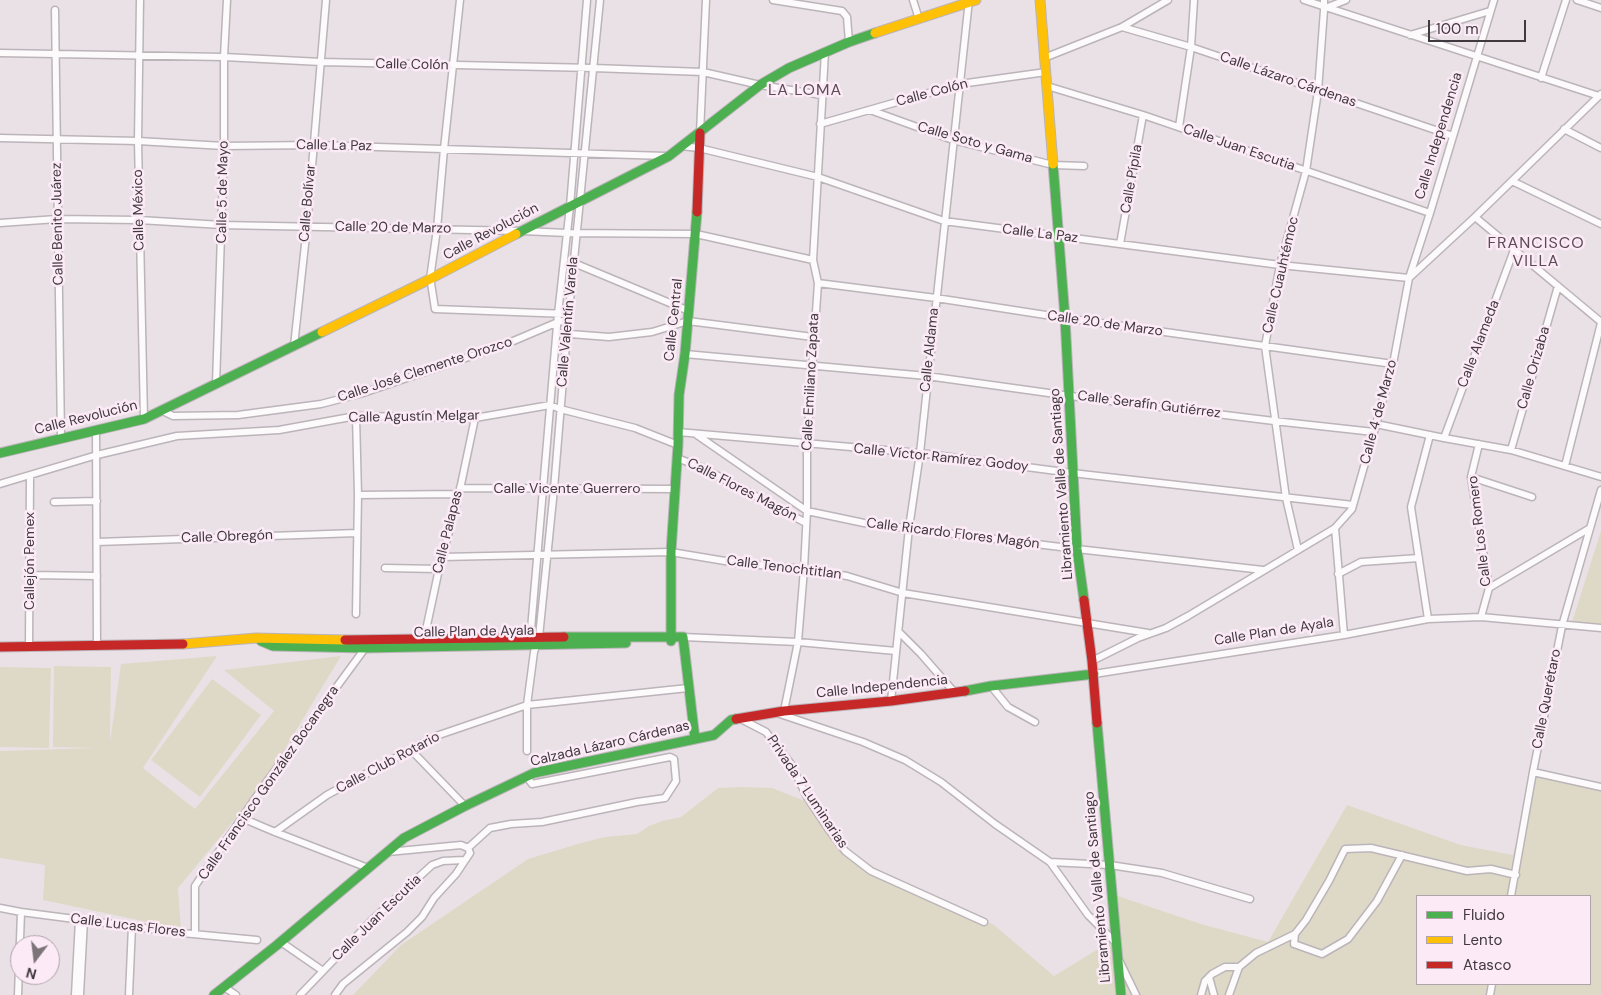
<!DOCTYPE html>
<html>
<head>
<meta charset="utf-8">
<style>
  body { margin:0 }
  #map { position:relative; width:1601px; height:995px; overflow:hidden; background:#eae1e7; font-family:"DM Sans",sans-serif }
  canvas { display:block }
  .legend { position:absolute; left:1416px; top:895px; width:175px; height:90px; box-sizing:border-box; background:#fceaf6; border:1px solid #b1a3ac; margin:0; padding:6px 9px; list-style:none; font-size:15px; color:#40393e }
  .legend li { display:flex; align-items:center; gap:10px; height:25px }
  .legend b { width:25px; border:1px solid #b1a3ac }
  .north { position:absolute; left:10px; top:935px; width:50px; height:50px; box-sizing:border-box; background:#fceaf6; border:1px solid #b1a3ac; border-radius:50%; rotate:195deg; font-size:14px; font-weight:700; line-height:20px; text-align:center; color:#40393e }
  .north::after { content:''; display:block; margin:auto; width:18px; height:22px; background:#7c7479; clip-path:polygon(50% 0,100% 100%,50% 72%,0 100%) }
  .scale { position:absolute; left:1428px; top:20px; width:98px; height:22px; box-sizing:border-box; border:2px solid #40393e; border-top:0; padding-left:6px; font-size:15px; line-height:18px; white-space:nowrap; color:#40393e; -webkit-text-stroke:4px #fceaf6; paint-order:stroke }
</style>
</head>
<body>
<div id="map">
<canvas width="1601" height="995"></canvas>
<ul class="legend">
<li><b style="height:6px;background:#4caf50"></b>Fluido</li>
<li><b style="height:6px;background:#ffc107"></b>Lento</li>
<li><b style="height:6px;background:#c62828"></b>Atasco</li>
</ul>
<div class="north">N</div>
<div class="scale">100 m</div>
</div>
<script>
const ctx = document.querySelector('canvas').getContext('2d');
ctx.lineJoin = 'round';
function fillPath(path, color) { ctx.fillStyle = color; ctx.fill(path, 'evenodd'); }
const toPath = rows => new Path2D(rows.map(r => 'M' + r).join(''));
function trace(path, color, width, dash) { ctx.strokeStyle = color; ctx.lineWidth = width; ctx.lineCap = dash ? 'butt' : 'round'; ctx.setLineDash(dash || []); ctx.stroke(path); }
function label(font, color, halo, rows, align = 'center') {
  ctx.font = font + ' "DM Sans",sans-serif'; ctx.lineWidth = 5; ctx.setLineDash([]); ctx.textBaseline = 'middle'; ctx.strokeStyle = halo; ctx.fillStyle = color; for (const [text, x, y, turn = 0] of rows) {
    ctx.save(); ctx.translate(x, y); ctx.rotate((+turn || 0) * Math.PI / 180); ctx.textAlign = isNaN(turn) ? turn : align; if (halo) ctx.strokeText(text, 0, 0); ctx.fillText(text, 0, 0); ctx.restore();
  }
}
fillPath(toPath([
  [1601,531,1601,624,1572,622],
  [217,656,143,768,195,809,274,711,224,670,341,656,263,785,178,888,181,929,43,900,45,865,0,858,0,751,95,748,53,747,54,666,111,667,110,742,121,664],
  [0,667,51,668,49,748,0,747],
  [212,679,261,715,200,797,151,760],
  [1535,768,1601,785,1601,995,353,995,401,945,528,859,581,843,605,837,637,834,649,826,662,821,681,817,718,788,742,787,772,788,815,805,830,832,852,856,904,883,994,925,1054,976,1111,941,1109,893,1201,924,1268,942,1347,805,1461,845,1513,855],
  [1417,896,1590,896,1590,984,1417,984]
]), '#ded9c6');
const street = toPath([
  [140,0,138,141,144,419],
  [460,0,444,149,437,229,430,279,431,283,435,309,568,314],
  [773,0,842,11,847,17,849,42],
  [913,0,919,19],
  [1304,0,1599,96],
  [1577,0,1601,8],
  [1328,7,1346,0],
  [55,10,61,438],
  [1122,27,1191,47,1453,136],
  [1410,35,1490,11],
  [0,53,224,57,321,62,593,68,703,72,760,85,822,95],
  [1044,58,1122,27,1168,0],
  [1541,78,1566,0],
  [1047,86,1143,115,1430,213],
  [870,110,953,140,1053,165,1084,166],
  [820,124,960,84,1046,72],
  [1179,127,1191,47,1194,0],
  [1564,129,1601,148],
  [700,133,706,0],
  [0,138,138,141,224,146,314,145,666,156],
  [681,146,699,148,818,177,944,221,1280,265,1409,278],
  [1512,181,1601,224],
  [1475,217,1601,322],
  [0,223,57,219,139,220,222,225,522,231,567,233,696,234,813,260],
  [1120,244,1143,115],
  [574,263,689,311],
  [1409,278,1475,217,1601,94],
  [818,283,936,298,1065,318,1393,364],
  [557,333,609,337,652,332,688,321,813,337],
  [294,346,307,226,326,0],
  [685,354,927,376,1070,396,1274,421,1374,432],
  [216,384,224,146,224,57,227,0],
  [161,410,173,416,238,415,321,404,363,393,504,345,558,322,568,320],
  [356,416,358,495,356,614],
  [1376,424,1444,438,1511,450,1601,477],
  [96,430,97,646],
  [678,432,920,453,1072,473,1353,505],
  [697,435,807,511,864,523,1077,549,1263,570],
  [1444,438,1514,250],
  [1479,444,1471,477,1489,588,1481,617],
  [1511,450,1558,286],
  [677,458,703,468,806,523],
  [1565,466,1601,323],
  [1471,477,1532,497],
  [0,484,97,455,177,436,279,430,356,416,475,418,550,405,560,409,635,428,678,445],
  [460,488,674,489],
  [358,495,459,494],
  [54,502,97,501],
  [1335,528,1344,635],
  [97,542,357,533],
  [1298,550,1286,498,1265,346,1280,265,1306,171,1318,91,1324,10,1324,0],
  [442,557,671,552,737,563,804,569,847,576,903,593,1148,633],
  [385,568,439,569],
  [1338,574,1361,562,1419,558],
  [30,575,97,576],
  [1489,588,1590,528],
  [1428,619,1411,507,1430,435],
  [899,632,921,654,955,693],
  [683,637,798,642,896,651],
  [530,641,558,314,570,206,587,0],
  [423,644,439,569,459,494,475,418],
  [29,647,30,476],
  [1092,661,1138,638,1166,628,1188,616,1335,528,1352,509,1393,364,1409,278,1430,213,1494,0],
  [1094,674,1344,635,1428,619,1481,617,1601,628],
  [991,686,1008,707,1035,722],
  [891,701,909,528,920,453,969,0],
  [784,711,798,642,804,569,807,511,807,444,818,283,813,260,825,52],
  [777,713,863,742,905,760,941,782,995,824,1050,862,1088,915,1116,943],
  [741,719,766,732,791,764,807,797,829,830,845,851,871,871,984,922],
  [411,750,465,806],
  [527,751,527,705,534,652,539,637,554,489,568,320,600,0],
  [1533,772,1601,787],
  [242,818,275,832,368,868],
  [275,832,327,795,436,736,527,705,688,688],
  [388,852,461,845,468,848],
  [1050,862,1110,865,1162,873,1250,899],
  [1511,896,1533,772,1562,626,1601,490],
  [0,908,21,912,182,933,257,940],
  [195,933,195,886,263,787,366,647],
  [1295,934,1294,944,1322,954,1348,939,1377,901,1402,855],
  [281,942,323,971],
  [1120,962,1136,995],
  [1209,977,1214,995],
  [224,987,236,995],
  [18,995,21,912],
  [75,995,79,920],
  [80,995,84,920],
  [129,995,132,926],
  [300,995,372,920,432,865,443,861,464,860],
  [335,995,343,984,407,932,422,917,434,898,456,874,470,853,468,848,490,828,511,824,542,822,637,802,665,798,676,781,674,759,670,757,532,784,527,777],
  [1201,995,1205,981,1212,974,1225,967,1239,967,1256,953,1295,934,1306,920,1329,881,1345,849,1371,848,1467,871,1491,869,1516,875],
  [1229,995,1239,967],
  [1490,995,1492,984]
]);
const fast = toPath([
  [1053,164,1065,318,1077,549,1084,600],
  [516,234,669,156,760,85,789,68,849,42,875,33],
  [0,453,144,419,322,332],
  [564,637,683,637,695,739],
  [261,641,273,646,365,648,626,643],
  [671,641,671,552,678,445,679,395,685,354,697,212],
  [965,691,991,686,1094,674],
  [1097,723,1121,995],
  [214,995,277,945,404,838,465,806,534,773,714,735,731,720,736,719]
]);
const slow = toPath([
  [1040,0,1053,164],
  [875,33,976,0],
  [322,332,430,279,516,234],
  [183,644,256,638,345,640]
]);
const jam = toPath([
  [697,212,700,133],
  [1084,600,1092,661,1097,723],
  [345,640,564,637],
  [0,647,183,644],
  [736,719,784,711,891,701,965,691]
]);
trace(street, '#bbb4b9', 9);
trace(fast, '#bbb4b9', 11);
trace(slow, '#bbb4b9', 11);
trace(jam, '#bbb4b9', 11);
trace(street, '#fcfafb', 6);
trace(fast, '#4caf50', 9);
trace(slow, '#ffc107', 9);
trace(jam, '#c62828', 9);
label('14px', '#40393e', '#fceaf6', [
  ["Calle Colón",412,65,1],
  ["Calle Lázaro Cárdenas",1288,80,19],
  ["Calle Colón",932,93,-15],
  ["Calle Independencia",1439,136,-73],
  ["Calle Soto y Gama",975,143,16],
  ["Calle La Paz",334,146,1],
  ["Calle Juan Escutia",1239,148,19],
  ["Calle Pípila",1132,179,-80],
  ["Calle 5 de Mayo",223,192,-89],
  ["Calle Bolívar",308,203,-85],
  ["Calle México",139,210,-91],
  ["Calle Benito Juárez",58,224,-91],
  ["Calle 20 de Marzo",393,228,1],
  ["Calle Revolución",491,232,-28],
  ["Calle La Paz",1040,234,7],
  ["Calle Cuauhtémoc",1281,275,-77],
  ["Calle Central",674,320,-84],
  ["Calle Valentín Varela",568,322,-85],
  ["Calle 20 de Marzo",1105,324,8],
  ["Calle Alameda",1479,344,-69],
  ["Calle Aldama",930,350,-84],
  ["Calle Orizaba",1534,368,-74],
  ["Calle José Clemente Orozco",425,370,-18],
  ["Calle Emiliano Zapata",811,382,-87],
  ["Calle Serafín Gutiérrez",1149,405,7],
  ["Calle 4 de Marzo",1379,412,-75],
  ["Calle Agustín Melgar",414,417,-1],
  ["Calle Revolución",86,418,-14],
  ["Calle Víctor Ramírez Godoy",941,458,6],
  ["Libramiento Valle de Santiago",1062,484,-94],
  ["Calle Vicente Guerrero",567,489],
  ["Calle Flores Magón",742,490,27],
  ["Calle Los Romero",1480,531,-97],
  ["Calle Palapas",448,532,-76],
  ["Calle Ricardo Flores Magón",953,534,7],
  ["Calle Obregón",227,537,-2],
  ["Callejón Pemex",30,561,-90],
  ["Calle Tenochtitlan",784,568,7],
  ["Calle Plan de Ayala",474,632,-1],
  ["Calle Plan de Ayala",1274,632,-9],
  ["Calle Independencia",882,687,-6],
  ["Calle Querétaro",1547,699,-79],
  ["Calzada Lázaro Cárdenas",610,744,-13],
  ["Calle Club Rotario",388,763,-28],
  ["Calle Francisco González Bocanegra",269,783,-55],
  ["Privada 7 Luminarias",807,792,56],
  ["Libramiento Valle de Santiago",1098,887,-95],
  ["Calle Juan Escutia",377,918,-44],
  ["Calle Lucas Flores",128,926,7]
]);
ctx.letterSpacing = '1px';
label('16px', '#5b4d56', '#fceaf6', [
  ["LA LOMA",805,91],
  ["FRANCISCO",1536,244],
  ["VILLA",1536,262]
]);
ctx.letterSpacing = '0px';
</script>
</body>
</html>
